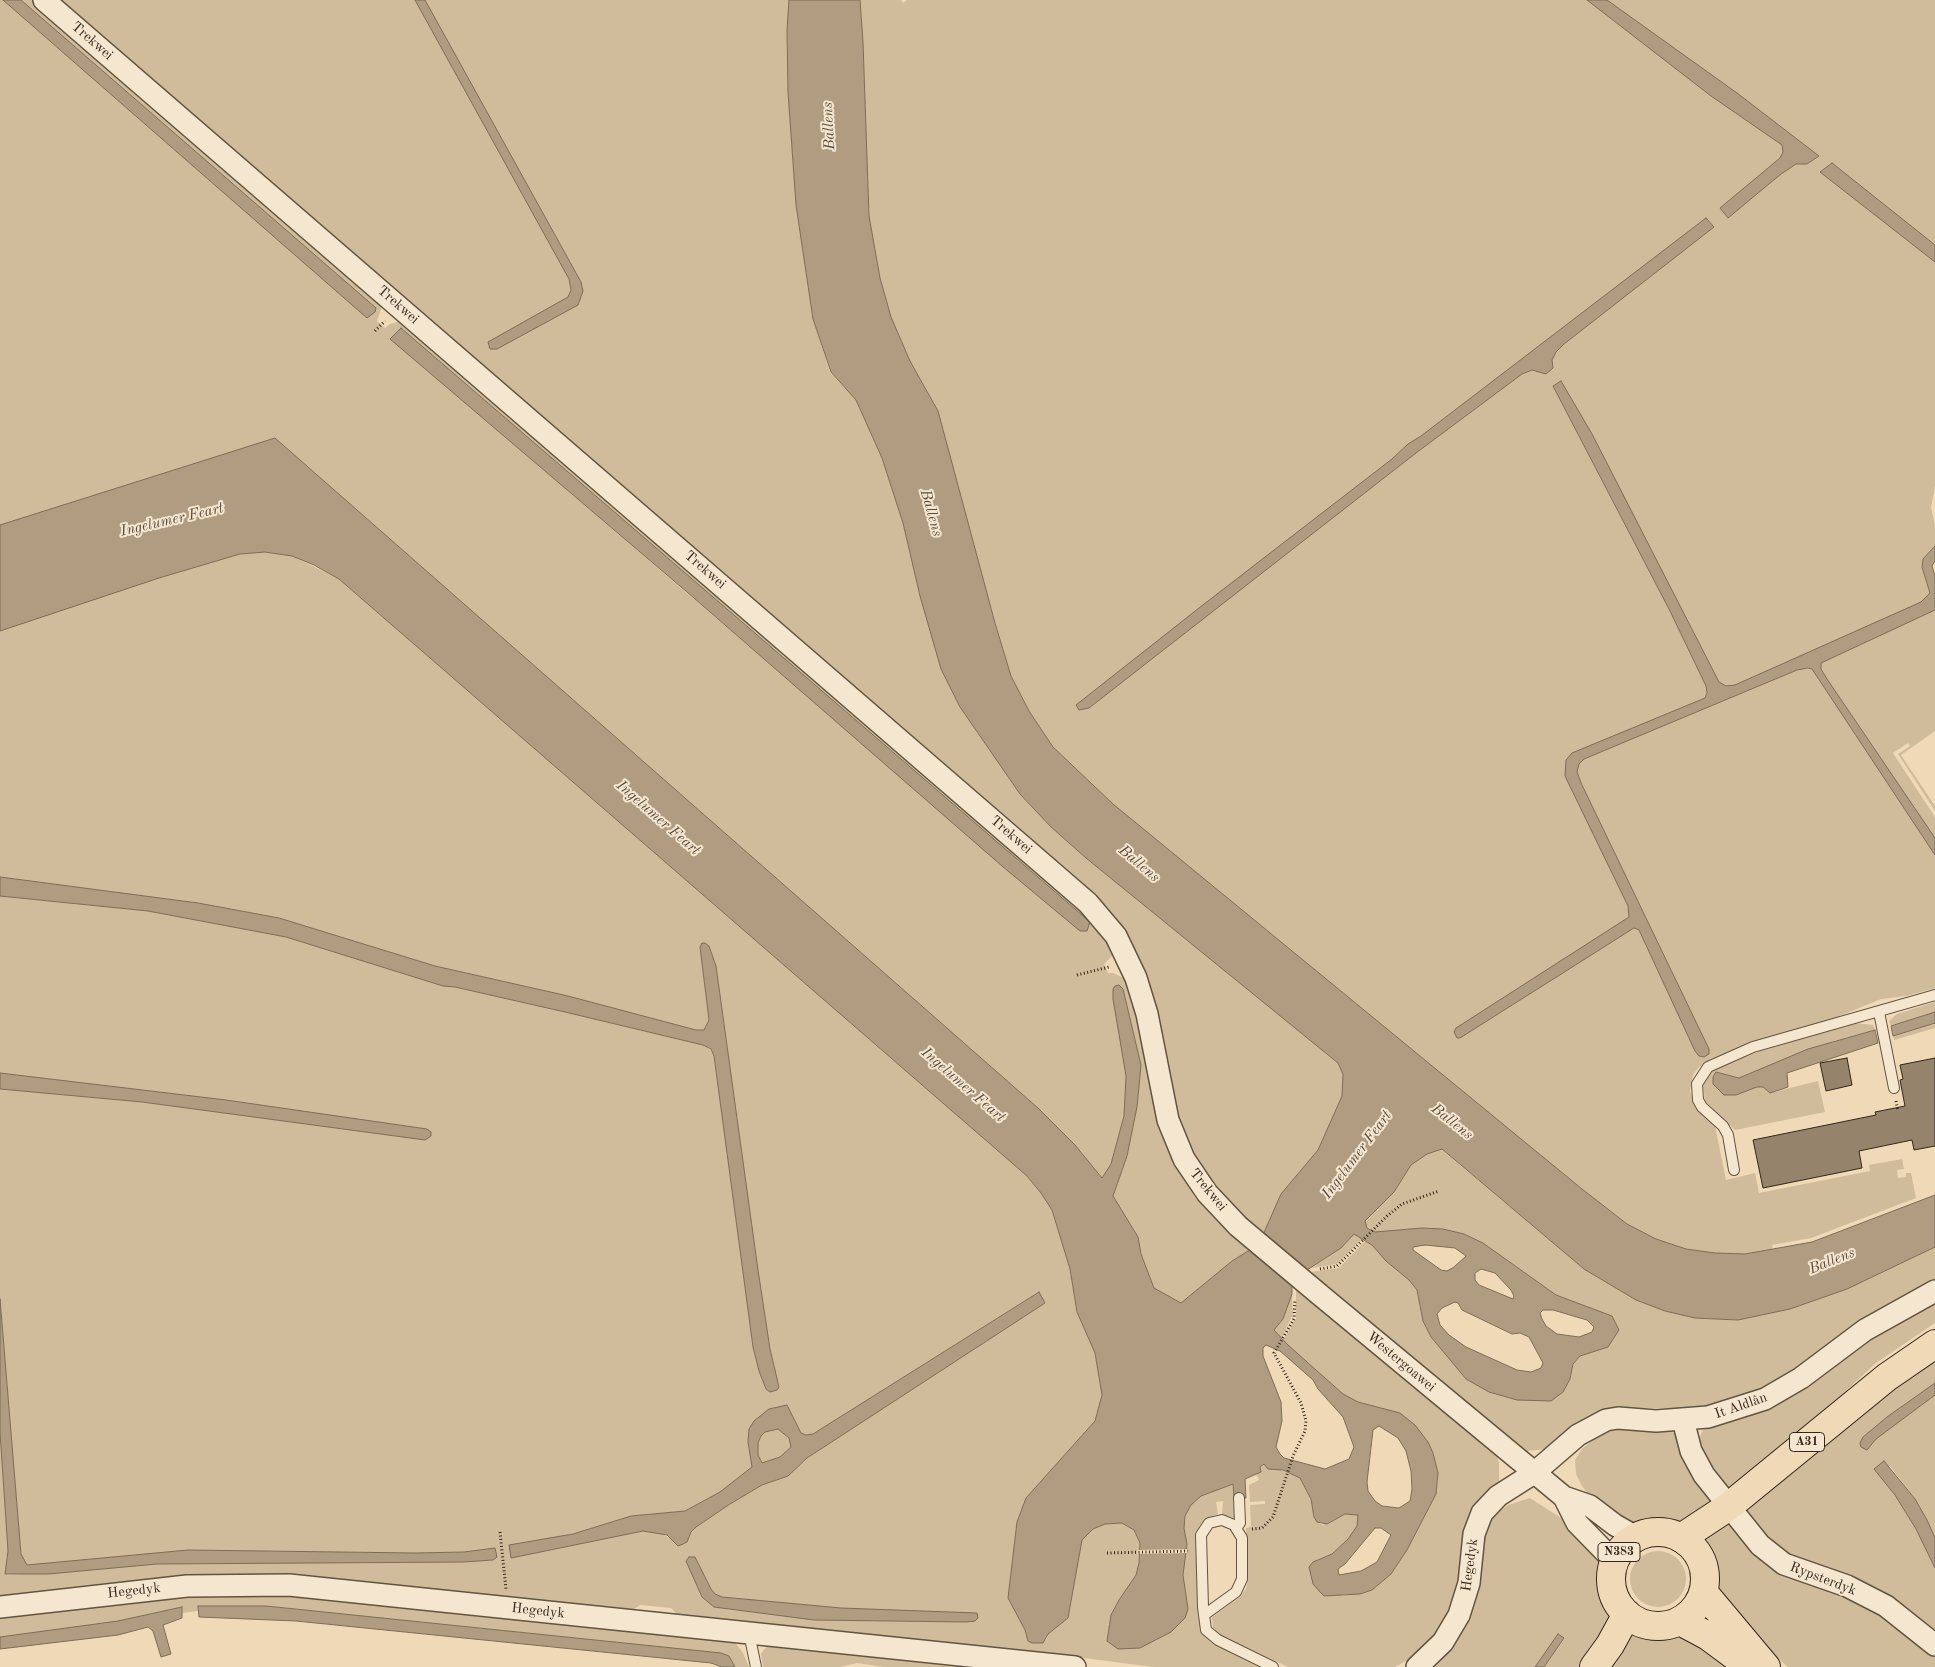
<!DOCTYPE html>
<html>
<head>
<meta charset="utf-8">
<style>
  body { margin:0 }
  canvas { display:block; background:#f0d9b6 }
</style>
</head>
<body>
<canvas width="1935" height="1667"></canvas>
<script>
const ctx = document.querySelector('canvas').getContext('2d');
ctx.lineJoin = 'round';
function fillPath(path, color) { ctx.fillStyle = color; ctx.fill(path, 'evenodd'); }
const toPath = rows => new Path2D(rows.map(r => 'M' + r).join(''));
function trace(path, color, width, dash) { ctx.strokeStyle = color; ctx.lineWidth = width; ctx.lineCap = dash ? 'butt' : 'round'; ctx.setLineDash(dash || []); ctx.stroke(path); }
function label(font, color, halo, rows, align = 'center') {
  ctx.font = font + ' "Old Standard TT",serif'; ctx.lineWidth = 4; ctx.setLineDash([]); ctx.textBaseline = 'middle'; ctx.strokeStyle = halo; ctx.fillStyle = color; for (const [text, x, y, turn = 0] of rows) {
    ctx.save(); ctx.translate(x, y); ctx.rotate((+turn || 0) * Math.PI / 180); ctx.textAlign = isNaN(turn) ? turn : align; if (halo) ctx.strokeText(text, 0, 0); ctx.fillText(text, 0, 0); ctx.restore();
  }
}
fillPath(toPath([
  [0,0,3,0,367,318,376,308,21,0,37,0,382,306,377,321,385,328,390,324,401,321,1054,879,1113,948,1113,955,1104,964,1108,973,1113,973,1126,979,1133,989,1157,1115,1170,1155,1195,1198,1253,1248,1232,1261,1181,1303,1154,1288,1141,1254,1138,1237,1113,1196,1127,1156,1137,1107,1141,1065,1123,989,1119,985,1127,1076,1124,1116,1111,1164,1102,1178,1075,1145,1038,1108,275,438,0,525],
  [401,328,750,630,1090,922,863,744,391,339],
  [52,0,415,0,569,279,571,290,568,297,564,300,582,297,581,282,425,0,789,0,787,30,788,92,796,205,813,319,830,372,856,400,882,458,903,523,920,596,960,707,1020,794,1051,827,1086,858,1338,1063,1343,1074,1342,1096,1318,1150,1281,1194,1263,1237,1242,1222,1183,1143,1134,953],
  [860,0,901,0,903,3,907,0,1587,0,1711,96,1782,145,1783,152,1780,158,1721,208,1728,217,1781,174,1796,164,1808,164,1819,156,1737,93,1607,0,1935,0,1935,245,1832,163,1820,172,1935,262,1935,486,1931,507,1935,525,1935,546,1923,559,1922,567,1930,593,1928,597,1921,603,1735,686,1726,686,1719,682,1561,381,1553,386,1670,611,1706,686,1707,693,1705,698,1566,760,1628,906,1629,917,1460,1038,1634,928,1639,930,1709,1049,1582,785,1577,772,1579,764,1584,759,1797,670,1804,668,1812,669,1935,855,1935,988,1906,996,1881,999,1835,1018,1713,1058,1698,1068,1693,1075,1690,1091,1696,1108,1715,1126,1726,1180,1755,1173,1759,1193,1870,1171,1869,1165,1902,1159,1904,1169,1897,1170,1898,1178,1906,1177,1906,1173,1911,1173,1916,1198,1811,1238,1772,1245,1773,1249,1745,1254,1715,1253,1686,1249,1656,1239,1627,1224,1582,1189,1113,804,1053,747,1029,711,1011,676,928,392,910,361,891,317,880,278,869,216,863,42],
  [1706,219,1714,227,1564,344,1556,352,1552,360,1553,369,1544,372,1532,370,1522,374,1416,453,1089,708,1079,710,1076,705,1392,459,1408,444,1421,436],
  [265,552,292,556,339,579,1027,1176,1041,1193,1052,1210,1058,1230,1070,1269,1077,1312,1095,1353,1102,1395,1095,1421,1026,1498,1017,1522,1026,1636,1046,1640,1048,1634,1068,1618,1082,1540,1093,1529,1104,1524,1122,1523,1134,1530,1140,1543,1139,1563,1136,1575,1119,1600,1108,1625,1188,1609,1183,1575,1187,1544,1184,1528,1185,1516,1191,1505,1201,1496,1233,1484,1234,1518,1222,1514,1223,1501,1216,1502,1218,1514,1205,1519,1195,1533,1200,1622,1202,1632,1209,1640,1263,1667,1153,1667,1023,1650,679,1617,671,1608,640,1605,630,1612,301,1577,0,1598,0,1432,8,1551,5,1574,9,1575,157,1564,463,1562,493,1560,495,1548,464,1552,415,1553,188,1550,34,1566,27,1565,24,1562,21,1554,0,1299,0,1089,141,1102,425,1140,431,1132,427,1129,226,1100,0,1073,0,896,148,911,286,937,443,986,455,987,565,1012,703,1045,711,1050,714,1056,753,1347,759,1371,779,1387,770,1349,758,1270,716,966,709,946,700,947,709,1020,704,1030,696,1030,568,996,435,966,279,918,198,903,0,877,0,631,159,578,240,554],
  [1038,1292,1045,1303,807,1458,788,1476,762,1485,730,1504,696,1527,688,1537,673,1540,658,1532,643,1531,624,1535,539,1540,573,1534,631,1516,685,1511,720,1492,748,1473,752,1467,748,1442,749,1429,787,1405,801,1433,806,1435,813,1434],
  [689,1557,694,1557,711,1589,715,1594,722,1597,967,1622,814,1620,702,1597,687,1561],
  [1935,610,1935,731,1901,755,1935,806,1935,811,1898,754,1910,746,1908,743,1893,753,1935,817,1935,838,1827,679,1821,669,1821,662],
  [1935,1002,1935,1012,1891,1026,1889,1021,1897,1014],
  [1855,1023,1873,1025,1875,1030,1834,1041,1739,1078,1716,1072,1757,1087,1763,1087,1770,1093,1818,1081,1825,1112,1735,1130,1705,1101,1703,1085,1706,1076,1714,1069,1761,1051],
  [1935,1023,1935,1028,1894,1040,1893,1036],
  [1441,1149,1584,1269,1636,1300,1695,1318,1738,1320,1847,1289,1935,1247,1935,1281,1890,1303,1857,1324,1787,1377,1755,1393,1727,1403,1682,1408,1635,1408,1589,1417,1575,1423,1547,1449,1518,1452,1308,1275,1310,1272,1339,1268,1366,1240,1409,1280,1417,1290,1423,1321,1431,1337,1466,1379,1489,1392,1501,1395,1570,1379,1573,1364,1580,1356,1592,1350,1612,1316,1556,1295,1483,1243,1464,1234,1422,1228,1375,1232,1365,1225,1365,1222,1394,1192,1411,1165,1427,1154],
  [1354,1234,1363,1238,1337,1264,1312,1268,1341,1248],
  [1299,1286,1494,1449,1499,1462,1499,1483,1457,1592,1441,1627,1415,1656,1395,1667,1288,1667,1221,1635,1213,1628,1212,1617,1241,1596,1246,1589,1248,1580,1246,1528,1251,1527,1250,1505,1265,1504,1265,1501,1250,1502,1249,1485,1259,1480,1256,1473,1265,1463,1300,1478,1311,1499,1314,1517,1317,1522,1323,1525,1345,1514,1358,1515,1357,1526,1348,1539,1332,1554,1321,1558,1342,1596,1372,1590,1391,1574,1407,1550,1436,1494,1400,1413,1358,1402,1343,1394,1283,1341,1296,1319,1296,1288],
  [1292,1294,1293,1314,1281,1339,1274,1330,1283,1319],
  [1935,1301,1935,1323,1876,1363,1848,1389,1796,1444,1730,1497,1707,1466,1698,1441,1703,1430],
  [1935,1353,1935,1383,1887,1417,1863,1437,1869,1448,1876,1439,1935,1395,1935,1538,1915,1499,1890,1466,1875,1469,1895,1495,1916,1529,1935,1568,1935,1635,1787,1557,1765,1540,1738,1507],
  [778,1429,789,1438,792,1447,780,1457,762,1463,758,1455,758,1443,761,1436,765,1432],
  [1623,1429,1665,1429,1674,1433,1718,1505,1676,1525,1639,1524,1626,1522,1590,1497,1582,1486,1576,1474,1575,1460,1582,1449,1594,1439,1608,1432],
  [1530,1498,1561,1518,1597,1552,1611,1615,1585,1667,1544,1667,1564,1639,1559,1634,1535,1667,1433,1667,1454,1641,1488,1526,1496,1514,1508,1505],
  [1729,1518,1808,1580,1882,1613,1935,1655,1935,1667,1788,1667,1734,1620,1715,1585,1713,1564,1700,1541],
  '1630 1579a28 28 0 1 1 56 0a28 28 0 1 1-56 0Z',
  [264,1593,734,1641,743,1653,749,1667,735,1667,729,1656,721,1653,266,1606,198,1606,198,1611,182,1613,182,1607,118,1621,0,1637,0,1615,141,1599],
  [1634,1630,1658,1638,1675,1635,1687,1637,1733,1667,1605,1667],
  [768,1644,993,1667,884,1667,857,1663,840,1667,763,1667,761,1654]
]), '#d0bb9b');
const water = toPath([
  [3,0,21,0,376,308,375,312,367,318,3,0],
  [415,0,425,0,581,282,583,291,578,305,497,349,490,349,488,342,568,297,571,290,569,279,415,0],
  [789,0,860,0,863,42,869,216,880,278,891,317,910,361,938,411,995,623,1011,676,1029,711,1053,747,1113,804,1582,1189,1627,1224,1656,1239,1686,1249,1715,1253,1745,1254,1812,1242,1935,1195,1935,1247,1847,1289,1790,1309,1738,1320,1695,1318,1665,1311,1636,1300,1584,1269,1442,1149,1427,1154,1411,1165,1394,1192,1365,1221,1367,1228,1375,1232,1422,1228,1443,1229,1464,1234,1483,1243,1556,1295,1612,1316,1619,1330,1608,1347,1580,1356,1573,1364,1570,1379,1563,1392,1551,1401,1517,1400,1489,1392,1466,1379,1431,1337,1423,1321,1417,1290,1409,1280,1386,1261,1372,1245,1354,1234,1341,1248,1304,1272,1292,1287,1292,1294,1283,1319,1274,1330,1288,1345,1343,1394,1358,1402,1400,1413,1415,1425,1428,1442,1433,1453,1438,1473,1436,1494,1407,1550,1391,1574,1372,1590,1360,1594,1324,1596,1320,1592,1313,1584,1309,1567,1313,1562,1332,1554,1348,1539,1357,1526,1358,1515,1345,1514,1327,1524,1317,1522,1314,1517,1311,1499,1300,1478,1283,1470,1268,1469,1264,1464,1260,1467,1261,1472,1245,1479,1246,1498,1234,1498,1233,1484,1201,1496,1191,1505,1185,1516,1184,1528,1187,1544,1183,1575,1188,1609,1185,1618,1171,1632,1140,1648,1118,1649,1107,1641,1111,1615,1119,1600,1136,1575,1139,1563,1140,1543,1134,1530,1122,1523,1105,1524,1093,1529,1082,1540,1068,1618,1048,1634,1043,1643,1032,1643,1028,1641,1025,1630,1008,1598,1017,1522,1026,1498,1095,1421,1102,1395,1095,1353,1077,1312,1070,1269,1052,1210,1041,1193,1027,1176,339,579,314,565,292,556,265,552,240,554,159,578,0,631,0,525,275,438,1038,1108,1075,1145,1102,1178,1111,1164,1124,1116,1126,1076,1113,999,1113,989,1115,986,1119,985,1123,989,1141,1065,1137,1107,1127,1156,1113,1196,1138,1237,1141,1254,1154,1288,1181,1303,1232,1261,1253,1248,1262,1237,1281,1194,1318,1150,1342,1096,1343,1074,1338,1063,1086,858,1051,827,1020,794,960,707,941,669,920,596,903,523,882,458,856,400,831,372,813,319,796,205,788,92,787,30,789,0],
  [1425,1245,1455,1248,1466,1256,1454,1267,1447,1271,1441,1270,1413,1250,1413,1247,1425,1245],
  [1481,1269,1495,1273,1511,1290,1514,1296,1513,1299,1479,1285,1475,1280,1475,1273,1481,1269],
  [1455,1302,1458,1303,1462,1310,1512,1334,1520,1333,1529,1337,1543,1363,1541,1368,1531,1372,1517,1370,1466,1347,1449,1335,1440,1325,1437,1314,1442,1308,1455,1302],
  [1543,1310,1553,1310,1587,1320,1594,1327,1592,1332,1579,1337,1557,1334,1546,1326,1542,1319,1540,1313,1543,1310],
  [1266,1345,1280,1351,1313,1380,1318,1389,1343,1417,1354,1447,1349,1459,1325,1469,1284,1458,1280,1454,1276,1447,1282,1421,1281,1402,1263,1356,1263,1348,1266,1345],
  [1379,1426,1398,1438,1406,1451,1411,1471,1412,1489,1410,1501,1399,1508,1382,1506,1375,1501,1368,1491,1367,1482,1373,1430,1379,1426],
  [1375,1528,1381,1528,1391,1535,1377,1562,1361,1571,1339,1575,1338,1569,1345,1564,1375,1528],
  [1587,0,1607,0,1737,93,1819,156,1807,164,1796,164,1781,174,1728,218,1720,208,1780,158,1783,152,1782,145,1711,96,1587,0],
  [1832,163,1935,245,1935,262,1820,172,1832,163],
  [1706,218,1714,227,1564,344,1556,352,1552,360,1553,368,1546,374,1532,370,1522,374,1416,453,1089,708,1079,710,1076,705,1199,608,1392,459,1408,444,1421,436,1706,218],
  [401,328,1090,922,1087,931,1080,931,1002,866,687,592,390,339,401,328],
  [1561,381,1592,434,1719,682,1726,686,1735,685,1921,602,1930,593,1922,567,1923,559,1935,546,1935,561,1932,566,1935,576,1935,610,1821,663,1821,669,1827,679,1935,838,1935,855,1812,669,1808,668,1797,670,1584,759,1579,764,1577,772,1582,785,1709,1049,1709,1054,1704,1057,1699,1056,1695,1051,1639,930,1634,928,1460,1038,1457,1038,1454,1032,1456,1028,1629,917,1628,906,1565,776,1566,760,1572,753,1705,698,1707,693,1706,686,1670,611,1553,386,1561,381],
  [0,877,198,903,279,918,435,966,568,996,696,1030,704,1030,709,1020,700,947,702,943,705,943,709,946,716,966,758,1270,770,1349,779,1387,777,1390,770,1392,766,1389,759,1371,753,1347,714,1056,711,1049,703,1045,565,1012,455,987,443,986,286,937,148,911,0,896,0,877],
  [1935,1012,1935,1023,1893,1036,1891,1026,1935,1012],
  [1875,1030,1878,1043,1787,1073,1788,1087,1770,1093,1763,1087,1757,1087,1736,1095,1724,1095,1713,1084,1713,1077,1716,1072,1739,1078,1808,1049,1875,1030],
  [0,1073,226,1100,427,1129,431,1132,431,1136,425,1140,142,1102,0,1089,0,1073],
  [1039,1292,1045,1303,807,1458,788,1476,762,1485,730,1504,696,1527,691,1532,687,1542,683,1544,678,1546,667,1535,643,1531,511,1558,509,1545,573,1534,631,1516,685,1511,720,1492,752,1467,748,1442,749,1429,754,1421,769,1409,787,1405,801,1433,806,1435,813,1434,1039,1292],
  [778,1429,789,1438,791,1447,780,1457,762,1463,758,1455,758,1443,761,1436,765,1432,778,1429],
  [0,1299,21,1554,27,1565,188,1550,415,1553,464,1552,495,1548,497,1557,493,1560,463,1562,157,1564,48,1574,5,1574,8,1551,0,1432,0,1299],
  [1935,1383,1935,1395,1876,1439,1867,1450,1861,1447,1860,1443,1863,1437,1887,1417,1935,1383],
  [1884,1461,1915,1499,1927,1520,1935,1538,1935,1568,1916,1529,1895,1495,1874,1469,1884,1461],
  [689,1557,695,1557,711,1589,715,1594,722,1597,841,1608,977,1613,978,1618,975,1621,967,1622,814,1620,714,1607,702,1597,686,1561,689,1557],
  [198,1606,266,1606,721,1653,729,1656,735,1667,722,1667,711,1663,296,1621,199,1617,198,1606],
  [182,1607,182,1618,163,1625,171,1654,161,1657,153,1631,148,1627,118,1635,0,1649,0,1637,118,1621,182,1607],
  [1558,1634,1564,1638,1544,1667,1535,1667,1558,1634]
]);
fillPath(water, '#af9c81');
trace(water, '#7d6d58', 1);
fillPath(toPath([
  [1188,1549,1188,1553,1137,1554,1137,1550]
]), '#f0d9b6');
const building = toPath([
  [1847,1058,1852,1085,1826,1091,1820,1063,1847,1058],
  [1935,1058,1935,1146,1914,1150,1912,1140,1859,1151,1862,1168,1763,1188,1753,1140,1876,1115,1875,1112,1905,1106,1900,1080,1903,1079,1900,1065,1935,1058]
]);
fillPath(building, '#95846b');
trace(building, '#32271a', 1);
const service = toPath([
  [1879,1012,1894,1088],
  [1734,1170,1728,1135,1723,1126,1702,1107,1698,1100,1697,1084,1708,1067,1753,1047,1935,995],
  [1237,1527,1240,1523,1239,1498],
  [1204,1615,1236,1592,1242,1579,1242,1538,1234,1525,1222,1520,1209,1523,1201,1535,1203,1607,1206,1630,1218,1640,1273,1667],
  [749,1633,756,1667]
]);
const minor = toPath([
  [44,0,1088,903,1116,936,1136,978,1147,1014,1168,1120,1184,1159,1207,1193,1238,1226],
  [1319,1294,1564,1497,1590,1506,1615,1525,1636,1537],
  [1683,1420,1691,1451,1704,1475,1760,1545,1784,1564,1847,1586,1886,1606,1935,1645],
  [1564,1497,1577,1523,1614,1561],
  [0,1607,187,1586,289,1585,1075,1667],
  [1417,1667,1443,1642,1459,1615,1469,1583,1474,1534,1482,1513,1498,1496,1534,1473,1578,1435,1606,1420,1618,1418,1656,1421,1708,1417,1765,1399,1801,1378,1865,1330,1935,1291]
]);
const trunk = toPath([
  '1611 1579a47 47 0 1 1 94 0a47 47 0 1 1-94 0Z',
  [1704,1593,1766,1667],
  [1680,1621,1708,1636,1750,1667],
  [1594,1667,1610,1645,1627,1614]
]);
const motorway = toPath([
  [1681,1538,1728,1507,1887,1377,1935,1344]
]);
trace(service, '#625441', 12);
trace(minor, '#625441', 24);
trace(trunk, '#32271a', 30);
trace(motorway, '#32271a', 30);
trace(toPath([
  [375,331,385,321],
  [1077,975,1109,967],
  [1896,1101,1898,1111],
  [1320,1269,1337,1266,1387,1216,1402,1204,1439,1191],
  [1252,1529,1262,1528,1273,1517,1293,1456,1305,1431,1306,1421,1301,1403,1274,1353,1294,1319,1295,1300],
  [500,1532,506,1589],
  [1107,1553,1188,1551]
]), '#32271a', 3, [1, 2.5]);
trace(service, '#f5e6d0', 10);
trace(minor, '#f5e6d0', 21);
trace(trunk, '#f0d9b6', 28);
trace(motorway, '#f0d9b6', 28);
const minorBridge = toPath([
  [1238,1226,1319,1294]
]);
trace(minorBridge, '#625441', 24, []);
trace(minorBridge, '#f5e6d0', 21);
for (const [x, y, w] of [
  [1807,1442,35],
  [1619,1552,42]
]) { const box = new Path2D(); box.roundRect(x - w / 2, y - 9.5, w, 19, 4); ctx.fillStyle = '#f5e6d0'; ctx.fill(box); trace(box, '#32271a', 1); }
label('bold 12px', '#32271a', null, [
  ["A31",1807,1442],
  ["N383",1619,1552]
]);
label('14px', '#32271a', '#f5e6d0', [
  ["Trekwei",92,41,41],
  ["Trekwei",398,305,41],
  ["Trekwei",705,570,41],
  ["Trekwei",1011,835,41],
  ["Trekwei",1208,1190,51],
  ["Westergoawei",1401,1362,40],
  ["It Aldlân",1741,1406,-19],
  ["Hegedyk",1470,1565,-82],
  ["Rypsterdyk",1823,1579,21],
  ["Hegedyk",134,1591,-6],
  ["Hegedyk",538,1611,6]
]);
label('italic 15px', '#584a39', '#f5e6d0', [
  ["Ballens",829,126,-93],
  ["Ballens",931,513,74],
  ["Ingelumer Feart",172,520,-13],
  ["Ingelumer Feart",658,818,41],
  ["Ballens",1139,864,40],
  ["Ingelumer Feart",963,1085,41],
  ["Ballens",1452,1122,38],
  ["Ingelumer Feart",1357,1155,-53],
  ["Ballens",1832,1261,-22]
]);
</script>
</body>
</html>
